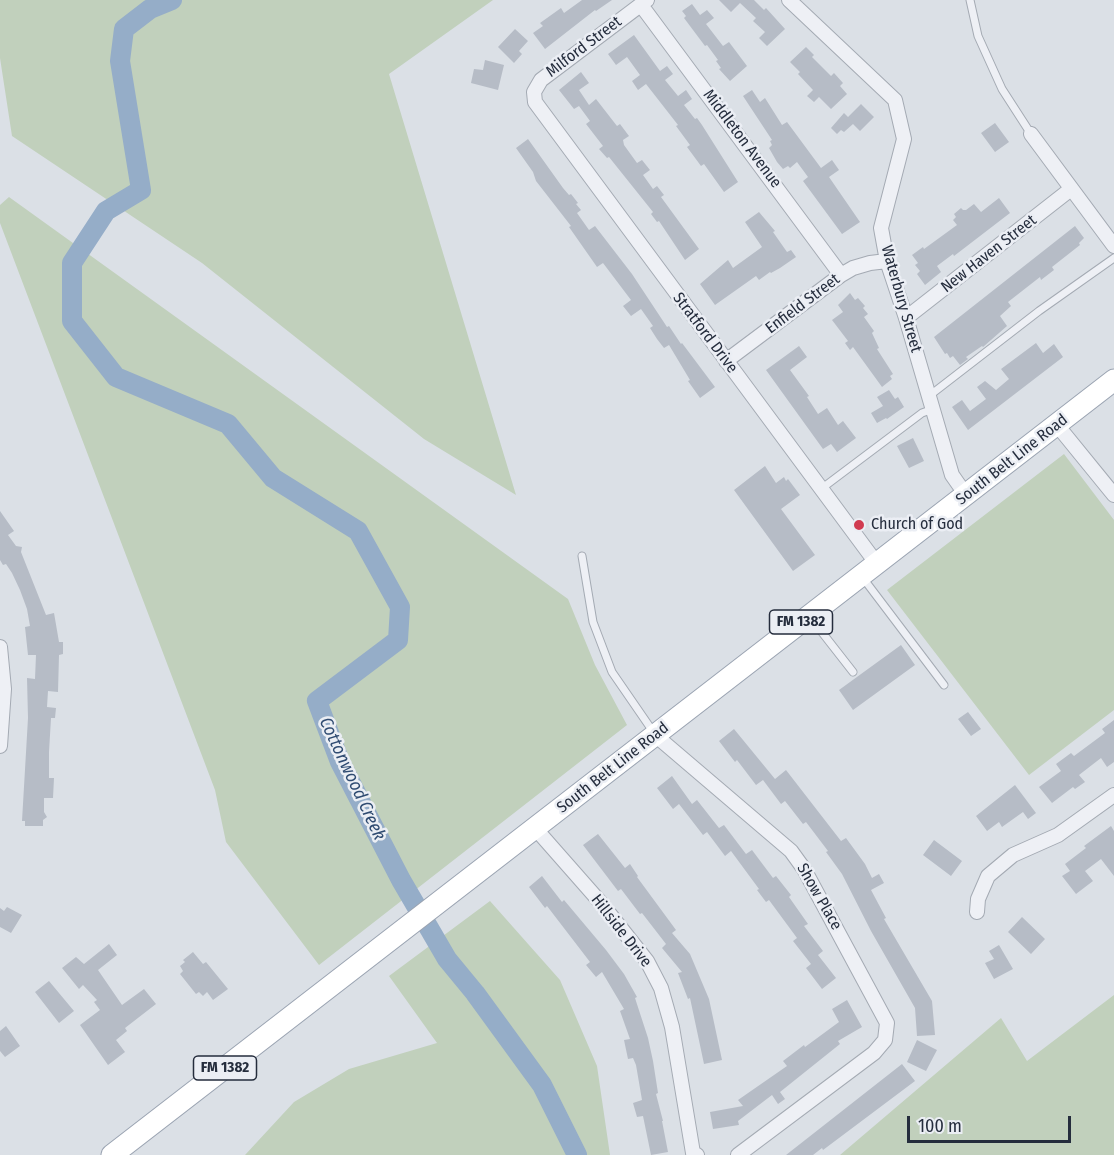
<!DOCTYPE html>
<html>
<head>
<meta charset="utf-8">
<style>
  body { margin:0 }
  #map { position:relative; width:1114px; height:1155px; overflow:hidden; background:#dbe0e6; font-family:"Fira Sans Condensed",sans-serif }
  canvas { display:block }
  .scale { position:absolute; left:907px; top:1116px; width:164px; height:27px; box-sizing:border-box; border:3px solid #252d3d; border-top:0; padding-left:8px; font-size:18px; line-height:21px; white-space:nowrap; color:#252d3d; -webkit-text-stroke:4px #ebeef4; paint-order:stroke }
</style>
</head>
<body>
<div id="map">
<canvas width="1114" height="1155"></canvas>
<div class="scale">100 m</div>
</div>
<script>
const ctx = document.querySelector('canvas').getContext('2d');
ctx.lineJoin = 'round';
function fillPath(path, color) { ctx.fillStyle = color; ctx.fill(path, 'evenodd'); }
const toPath = rows => new Path2D(rows.map(r => 'M' + r).join(''));
function trace(path, color, width, dash) { ctx.strokeStyle = color; ctx.lineWidth = width; ctx.lineCap = dash ? 'butt' : 'round'; ctx.setLineDash(dash || []); ctx.stroke(path); }
function label(font, color, halo, rows, align = 'center') {
  ctx.font = font + ' "Fira Sans Condensed",sans-serif'; ctx.lineWidth = 5; ctx.setLineDash([]); ctx.textBaseline = 'middle'; ctx.strokeStyle = halo; ctx.fillStyle = color; for (const [text, x, y, turn = 0] of rows) {
    ctx.save(); ctx.translate(x, y); ctx.rotate((+turn || 0) * Math.PI / 180); ctx.textAlign = isNaN(turn) ? turn : align; if (halo) ctx.strokeText(text, 0, 0); ctx.fillText(text, 0, 0); ctx.restore();
  }
}
fillPath(toPath([
  [0,0,493,0,389,74,516,495,424,439,202,263,12,136,0,58],
  [9,197,568,599,595,665,627,725,319,965,226,842,215,790,0,223,0,205],
  [1064,454,1114,520,1114,710,1029,775,887,590],
  [490,901,560,980,597,1066,610,1155,245,1155,294,1102,349,1069,437,1043,389,976],
  [1114,995,1114,1155,840,1155,1001,1018,1027,1061]
]), '#c1d0bc');
trace(toPath([
  [172,0,150,9,124,29,120,61,141,190,106,211,72,263,72,321,116,377,228,424,273,478,358,531,400,607,398,640,317,701,340,762,401,880,447,959,475,993,542,1085,577,1155]
]), '#95adc8', 20);
fillPath(toPath([
  [582,0,612,0,596,11,595,10,545,49,533,33,543,26,540,23,561,8,564,13],
  [719,0,754,0,764,10,766,8,785,29,767,46,759,38,765,32,753,21,756,18,740,3,731,12],
  [692,4,700,15,707,10,714,18,706,24,723,46,729,42,747,66,730,81,719,69,721,68,716,61,718,60,707,45,705,46,684,18,686,16,682,11],
  [515,29,528,41,519,51,522,54,514,63,498,47],
  [634,35,660,71,667,66,673,74,665,80,678,96,686,90,692,99,684,105,695,119,697,118,702,125,738,182,724,192,704,164,701,166,687,147,690,145,676,126,678,125,646,84,638,90,632,81,640,75,627,57,616,65,608,54],
  [806,47,814,55,812,57,831,76,834,73,843,83,840,86,847,94,831,109,819,97,814,102,807,96,813,90,798,74,800,72,790,62],
  [485,60,504,65,498,90,471,83,474,69,483,70],
  [581,72,589,83,579,90,589,105,596,99,617,126,620,124,629,136,623,140,624,145,637,163,642,160,650,170,643,175,653,189,657,186,664,195,661,197,699,249,685,260,659,221,657,222,651,214,653,212,609,157,607,158,599,149,603,146,586,124,590,121,579,106,574,109,559,90],
  [752,90,760,102,765,98,782,125,787,122,821,168,832,160,839,170,829,177,860,222,842,234,803,181,808,177,797,162,790,168,788,166,783,169,777,162,769,148,772,145,770,141,772,140,743,96],
  [861,104,874,117,860,131,853,124,844,132,841,130,837,134,831,128,844,113,848,117],
  [995,123,1009,142,995,152,981,133],
  [528,139,563,188,569,195,571,194,578,203,576,204,581,210,577,213,589,230,595,226,632,274,667,327,669,326,681,344,682,343,715,387,700,398,688,381,690,380,669,345,664,348,657,339,650,328,653,326,641,309,631,316,623,306,631,300,603,263,597,267,569,227,571,226,536,181,533,172,516,148],
  [999,198,1010,213,954,256,953,254,937,266,941,272,925,285,917,274,920,271,915,265,918,263,912,255,923,247,924,249,957,225,953,220,956,217,954,214,961,208,963,210,966,210,974,204,981,212],
  [759,212,775,231,773,232,787,252,791,250,796,257,780,268,771,273,770,272,759,280,756,276,715,305,700,284,728,260,733,268,762,247,745,222],
  [1075,226,1084,238,1079,243,1080,245,1052,267,1054,270,1041,280,1040,277,1008,302,1011,306,1000,316,1007,326,983,347,982,346,966,357,968,359,960,365,953,356,950,358,947,353,945,354,934,337],
  [850,293,855,300,858,298,865,306,863,308,868,314,864,317,874,331,872,333,879,348,877,349,893,374,890,376,892,379,882,387,853,347,850,350,845,343,848,341,832,320,843,312,838,305],
  [1036,343,1043,353,1054,344,1063,357,968,430,952,407,962,400,970,411,986,399,977,387,985,381,996,390,1009,379,1001,369],
  [799,346,807,357,790,370,809,396,807,397,818,414,827,408,838,425,843,421,856,438,837,452,831,444,823,449,766,370],
  [889,390,895,399,898,397,904,407,887,419,886,418,877,423,871,413,883,406,877,397],
  [913,438,924,461,909,468,897,446],
  [765,466,776,483,784,477,786,481,788,479,800,495,781,509,815,555,793,571,734,490],
  [0,511,14,531,8,535,16,546,22,547,21,552,46,615,54,613,59,642,63,642,63,654,59,655,58,692,48,691,47,707,56,708,55,718,51,718,49,752,49,778,54,778,53,798,44,798,44,812,47,817,43,820,43,826,25,826,25,821,22,821,28,718,27,678,35,679,36,655,28,655,25,627,30,626,27,609,20,590,12,573,6,564,3,565,0,560],
  [901,645,915,665,853,710,839,690],
  [968,712,981,729,971,736,958,719],
  [1114,720,1114,762,1107,767,1101,758,1079,775,1085,782,1075,789,1073,787,1052,803,1039,787,1061,771,1056,764,1071,753,1074,756,1105,733,1102,729],
  [734,729,775,779,786,770,841,841,846,838,865,864,872,878,879,874,884,883,871,890,886,918,884,919,932,1001,935,1035,917,1036,915,1008,871,931,842,874,826,852,828,851,806,822,803,824,785,801,781,804,763,780,756,785,737,760,735,762,719,741],
  [672,776,692,804,697,800,719,828,724,825,746,854,752,850,773,878,776,876,791,895,789,897,808,924,804,926,823,951,818,955,836,978,822,989,806,968,811,964,793,941,797,938,769,900,766,902,757,890,759,889,731,851,725,856,707,832,703,835,679,804,673,809,657,788],
  [1015,785,1036,813,1028,819,1023,812,1002,827,999,822,987,831,976,816],
  [1111,826,1114,831,1114,876,1101,859,1085,871,1093,881,1076,894,1062,876,1070,871,1065,864,1086,848,1084,846],
  [598,834,625,868,630,864,638,876,637,877,676,930,672,933,690,954,709,999,722,1060,704,1064,690,998,688,999,678,973,682,972,662,948,666,944,642,913,640,914,621,889,618,891,583,845],
  [934,840,962,861,951,876,923,855],
  [542,876,562,902,564,900,606,950,624,974,637,997,635,998,648,1038,653,1061,658,1093,656,1094,663,1121,662,1121,668,1152,651,1155,643,1116,637,1117,633,1103,642,1100,636,1065,633,1058,628,1059,624,1040,630,1039,620,1011,624,1009,602,972,596,977,586,965,590,962,547,906,545,908,529,887],
  [7,907,22,915,11,933,0,927,0,908,4,911],
  [1022,917,1045,939,1031,954,1008,932],
  [109,944,117,955,98,970,122,1005,144,989,156,1004,125,1028,127,1031,116,1040,125,1052,108,1065,80,1025,100,1010,94,1002,97,1000,83,985,79,989,62,968,76,957,84,964],
  [999,945,1013,969,994,979,985,963,994,959,989,951],
  [193,952,203,964,206,962,228,989,213,1000,207,992,203,996,199,992,196,994,180,974,183,971,180,966,185,962,183,960],
  [49,981,74,1011,59,1023,35,992],
  [847,1000,862,1027,838,1041,840,1044,780,1092,785,1099,778,1104,772,1095,738,1121,739,1125,713,1129,710,1112,743,1106,738,1100,787,1066,783,1061,804,1045,805,1047,839,1022,832,1009],
  [6,1026,20,1046,5,1057,0,1051,0,1031],
  [917,1040,937,1050,926,1071,907,1062],
  [902,1064,915,1081,823,1150,822,1148,813,1155,786,1155]
]), '#b6bcc6');
const service = toPath([
  [970,0,978,36,1002,89,1031,134],
  [929,396,1039,311,1114,258],
  [821,489,922,413,933,409],
  [582,556,593,622,612,672,654,733],
  [863,578,944,685],
  [810,617,853,672]
]);
const minor = toPath([
  [647,0,541,80,534,92,535,102,877,564],
  [789,0,895,100,904,139,881,228,887,261,906,318,952,475,966,495],
  [641,5,841,275],
  [1031,134,1114,246],
  [906,318,1071,189],
  [726,361,841,275,853,268,870,263,887,261],
  [1057,425,1114,495],
  [0,647,4,689,0,746],
  [655,735,791,851,804,869,887,1023,885,1040,874,1053,738,1155],
  [535,828,601,903,647,961,661,988,672,1027,693,1153,697,1155],
  [977,912,978,899,988,876,1013,855,1058,835,1114,795]
]);
const primary = toPath([
  [112,1155,1114,380]
]);
trace(service, '#a4aab3', 9);
trace(minor, '#a4aab3', 16);
trace(primary, '#9ba4b2', 23);
trace(service, '#eef0f5', 7);
trace(minor, '#eef0f5', 14);
trace(primary, '#fff', 21);
for (const [x, y, r, color] of [
  [859,525,6,"#d13b50"]
]) { const dot = new Path2D(); dot.arc(x, y, r, 0, 2 * Math.PI); ctx.fillStyle = color; ctx.fill(dot); trace(dot, '#ebeef4', 2); }
for (const [x, y, w] of [
  [801,622,63],
  [225,1068,63]
]) { const box = new Path2D(); box.roundRect(x - w / 2, y - 12, w, 24, 4.5); ctx.fillStyle = '#ebeef4'; ctx.fill(box); trace(box, '#252d3d', 1.5); }
label('bold 15px', '#252d3d', null, [
  ["FM 1382",801,622],
  ["FM 1382",225,1068]
]);
label('16px', '#252d3d', '#ebeef4', [
  ["Milford Street",584,47,-37],
  ["Middleton Avenue",742,139,53],
  ["New Haven Street",989,254,-38],
  ["Waterbury Street",901,299,74],
  ["Enfield Street",803,304,-37],
  ["Stratford Drive",705,333,53],
  ["South Belt Line Road",1012,460,-38],
  ["South Belt Line Road",613,768,-38],
  ["Show Place",819,897,60],
  ["Hillside Drive",621,931,52]
]);
label('16px', '#252d3d', '#ebeef4', [
  ["Church of God",871,525]
], 'left');
label('italic 18px', '#2f4b71', '#ebeef4', [
  ["Cottonwood Creek",352,779,65]
]);
</script>
</body>
</html>
